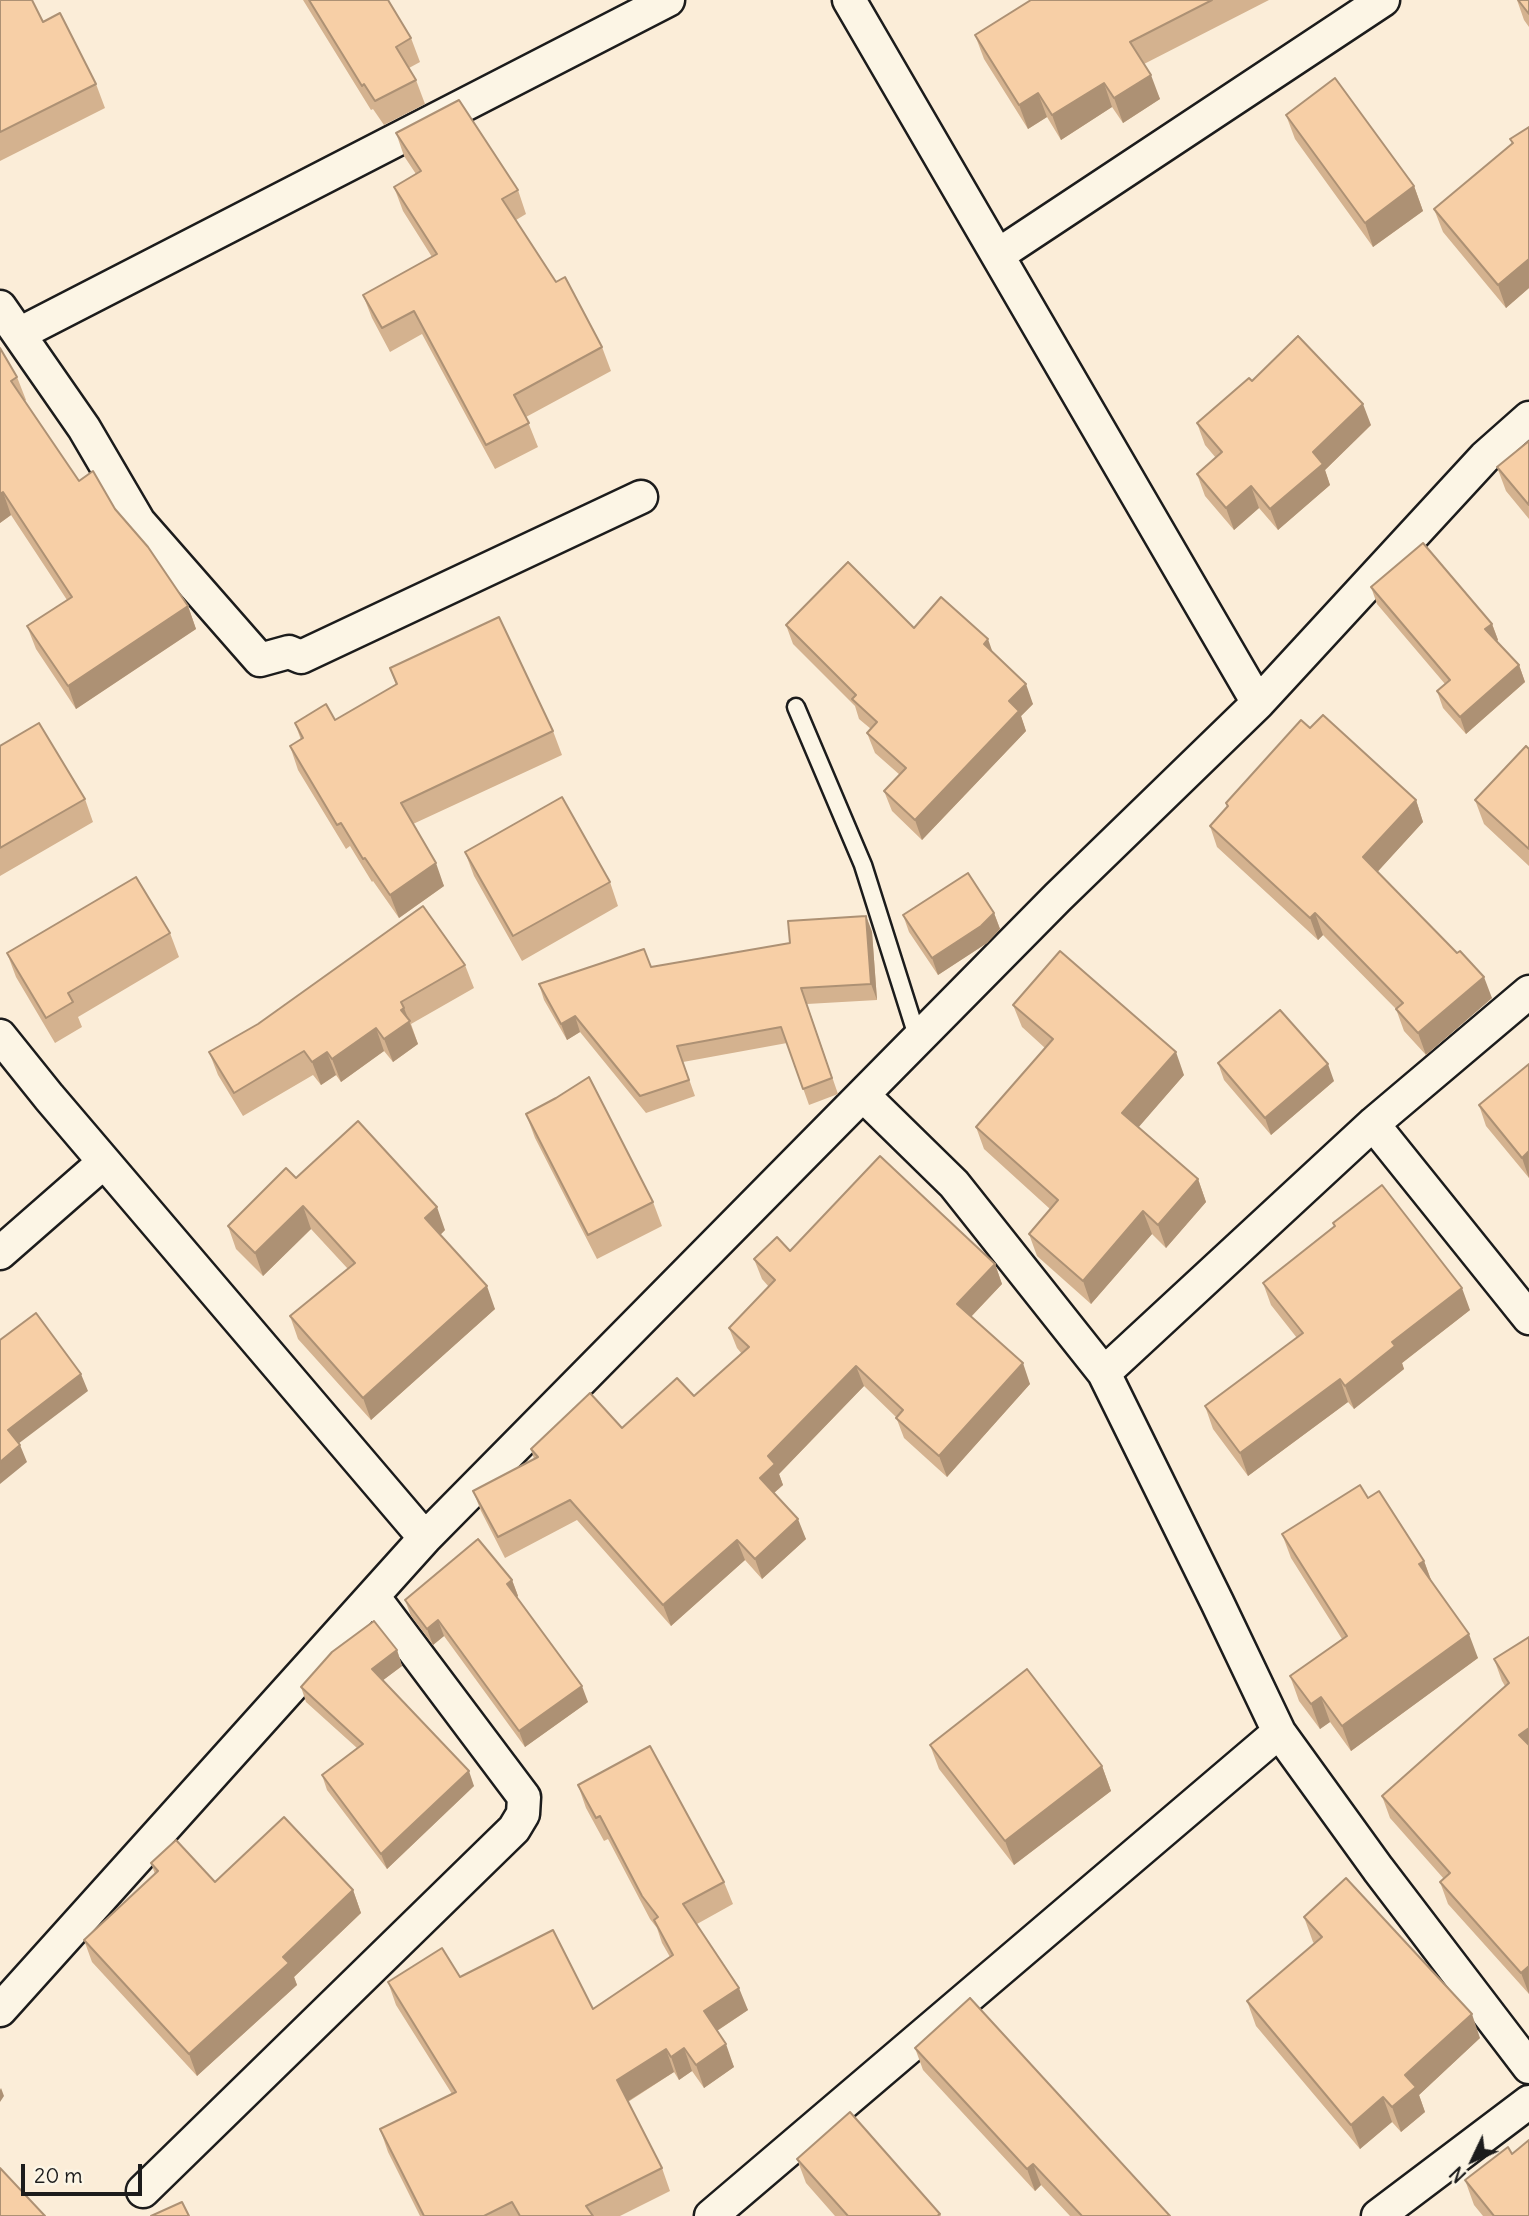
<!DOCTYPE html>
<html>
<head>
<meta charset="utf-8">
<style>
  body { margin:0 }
  #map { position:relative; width:1529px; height:2216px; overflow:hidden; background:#fbedd8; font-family:Delius,sans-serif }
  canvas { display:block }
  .north { position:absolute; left:1438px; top:2125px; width:70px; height:70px; -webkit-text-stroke:5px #fcf5e5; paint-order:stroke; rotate:226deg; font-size:19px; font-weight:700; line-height:28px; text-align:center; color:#1c1c1c }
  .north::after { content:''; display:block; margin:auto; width:24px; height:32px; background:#1c1c1c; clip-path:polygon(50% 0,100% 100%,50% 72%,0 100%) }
  .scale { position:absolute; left:21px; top:2164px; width:121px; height:32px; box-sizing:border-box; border:4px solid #1c1c1c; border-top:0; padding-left:9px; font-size:21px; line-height:24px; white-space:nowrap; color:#1c1c1c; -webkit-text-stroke:5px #fcf5e5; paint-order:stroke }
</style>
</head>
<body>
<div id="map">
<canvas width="1529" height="2216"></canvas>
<div class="north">N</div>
<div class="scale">20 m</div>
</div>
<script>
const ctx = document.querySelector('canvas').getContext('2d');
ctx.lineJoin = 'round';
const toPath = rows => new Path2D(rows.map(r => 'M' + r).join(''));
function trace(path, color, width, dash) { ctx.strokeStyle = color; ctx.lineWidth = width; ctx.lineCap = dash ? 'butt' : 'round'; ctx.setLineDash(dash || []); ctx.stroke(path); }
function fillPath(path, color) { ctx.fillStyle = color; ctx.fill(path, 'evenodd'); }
const service = toPath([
  [796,707,863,865,918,1039]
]);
const minor = toPath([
  [849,0,1258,703],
  [998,255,1383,0],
  [0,307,84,428,139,522,260,660,289,652,301,657,641,497],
  [19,334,668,0],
  [0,1036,49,1097,425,1538],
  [863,1095,954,1184,1104,1373,1217,1602,1279,1732,1378,1869,1529,2067],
  [1373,1124,1529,1318],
  [0,1253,104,1162],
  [1104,1373,1373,1124,1529,992],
  [0,2010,425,1538,1058,897,1258,703,1485,457,1529,418],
  [143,2191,514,1829,523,1814,524,1797,373,1596],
  [711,2216,1279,1732],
  [1378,2216,1529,2102]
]);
trace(service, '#1c1c1c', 21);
trace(minor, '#1c1c1c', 37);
trace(service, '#fcf5e5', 16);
trace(minor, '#fcf5e5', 32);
fillPath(toPath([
  [0,0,43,22,96,84,105,108,0,161],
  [303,0,388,0,411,38,420,62,409,68,416,80,425,104,384,125,373,109,371,110],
  [1031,0,1269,0,1144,64,1160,99,1123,123,1112,107,1061,140,1047,117,1028,129,984,59,975,35],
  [1517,0,1529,0,1529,27,1524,20],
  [1286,115,1414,186,1423,211,1373,247,1295,139],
  [1529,127,1529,288,1506,308,1443,232,1434,209,1512,144,1510,139],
  [396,133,518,190,526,214,516,220,556,282,602,347,611,371,526,417,538,447,495,469,422,334,390,352,372,318,363,295,432,257,403,211,394,187,416,174,404,156],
  [0,348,17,377,26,400,25,401,79,481,115,509,188,606,196,629,76,709,36,649,27,626,67,600,11,515,0,523],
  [1252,381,1371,425,1325,470,1330,485,1278,530,1259,508,1234,530,1205,496,1197,474,1216,458,1205,445,1197,423],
  [1529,441,1529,519,1506,491,1497,467],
  [1371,587,1492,624,1498,640,1497,641,1519,665,1525,682,1466,734,1443,708,1437,691,1445,684,1377,604],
  [786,625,914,628,993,653,1033,704,1021,716,1026,731,922,840,892,811,884,791,900,775,875,753,867,733,871,729,859,719,855,706,793,644],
  [390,668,553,731,562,755,413,824,444,886,399,918,373,881,372,882,350,846,346,849,298,770,290,746,301,740,295,723,335,720,396,685],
  [1310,728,1416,800,1423,822,1377,872,1492,998,1426,1055,1404,1031,1396,1009,1323,935,1318,940,1217,847,1210,826,1227,807,1226,803],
  [0,746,85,799,93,822,0,876],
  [1529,749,1529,866,1484,824,1475,800],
  [465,852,610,882,618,906,522,961,474,876],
  [994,913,1000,929,987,943,938,975,909,932,903,915],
  [866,916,872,932,877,1000,807,1004,838,1094,809,1105,787,1043,683,1062,695,1096,646,1113,580,1032,567,1040,544,1000,539,984,651,967,790,943],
  [170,933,179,957,78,1017,82,1027,55,1043,16,977,7,953],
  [465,965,474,988,411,1024,418,1044,393,1062,384,1051,341,1082,336,1075,321,1085,313,1075,243,1116,218,1075,209,1052],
  [1013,1005,1184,1075,1138,1127,1198,1179,1206,1202,1166,1248,1152,1234,1091,1304,1037,1256,1029,1234,1050,1209,984,1149,976,1127,1045,1048,1022,1027],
  [1218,1063,1334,1081,1271,1135,1224,1080],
  [1529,1064,1529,1178,1486,1126,1479,1105],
  [556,1098,653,1202,662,1226,597,1259,535,1138,526,1114],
  [296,1178,445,1230,440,1235,495,1309,371,1420,298,1339,290,1316,348,1269,311,1229,263,1276,236,1249,228,1226],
  [1333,1223,1470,1310,1402,1363,1404,1369,1354,1409,1348,1402,1248,1476,1213,1429,1205,1406,1297,1338,1271,1305,1263,1283,1334,1226],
  [790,1251,995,1264,1002,1284,971,1317,1030,1384,947,1477,904,1438,896,1417,864,1386,779,1474,783,1485,774,1493,806,1539,762,1579,745,1560,671,1626,577,1520,505,1558,481,1511,473,1491,534,1459,531,1449,622,1428,694,1396,742,1354,737,1348,729,1328,769,1287,762,1279,754,1259],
  [1368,1498,1424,1561,1432,1582,1478,1658,1351,1751,1330,1722,1320,1729,1299,1701,1290,1676,1342,1639,1291,1558,1282,1534],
  [512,1580,518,1596,517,1597,588,1702,525,1747,444,1636,433,1645,411,1616,405,1600],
  [1529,1637,1529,1994,1448,1904,1440,1882,1444,1879,1390,1818,1382,1796,1505,1686,1502,1681,1494,1659],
  [397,1650,402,1666,383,1680,474,1786,387,1869,327,1790,322,1775,357,1748,306,1702,301,1687],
  [930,1745,1102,1766,1111,1791,1014,1865,939,1769],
  [578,1785,724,1882,733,1904,697,1924,748,2010,717,2031,734,2067,704,2088,692,2071,679,2080,674,2072,628,2102,662,2168,670,2191,620,2216,420,2216,388,2152,380,2129,452,2094,396,2005,388,1982,460,1977,593,2009,670,1957,662,1943,657,1928,650,1919,608,1839,604,1841,586,1808],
  [151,1863,215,1882,353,1890,361,1913,294,1977,297,1985,197,2076,92,1962,84,1940,155,1874],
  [1304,1917,1480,2038,1419,2095,1425,2112,1401,2132,1392,2122,1360,2149,1256,2026,1247,2001,1315,1944,1313,1942],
  [915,2048,1170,2216,1070,2216,1041,2185,1035,2191,923,2070],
  [1512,2154,1529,2216,1483,2216,1474,2205,1465,2180],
  [797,2159,940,2214,941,2216,835,2216,806,2183]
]), '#d4b28f');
fillPath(toPath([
  [1151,75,1160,99,1123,123,1114,98],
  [1104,83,1112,107,1061,140,1052,115],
  [1038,93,1047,117,1028,129,1019,105],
  [1414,186,1423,211,1373,247,1365,223],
  [1529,259,1529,288,1506,308,1498,285],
  [1363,404,1371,425,1325,470,1330,485,1278,530,1270,509,1313,452],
  [1251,486,1259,508,1234,530,1226,508],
  [3,492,11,515,0,523,0,494],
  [188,606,196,629,76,709,68,686],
  [1492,624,1498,640,1491,646,1485,629],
  [988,639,995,659,984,644],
  [1519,665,1525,682,1466,734,1460,717],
  [1026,684,1033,704,1021,716,1026,731,922,840,915,820,1009,701],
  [1416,800,1423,822,1371,879,1363,857],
  [436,863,444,886,399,918,390,895],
  [994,913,1000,929,987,943,938,975,932,958],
  [1315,913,1323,935,1318,940,1310,918],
  [866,916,872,932,877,1000,871,984],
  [1484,977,1492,998,1426,1055,1418,1033],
  [404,1008,418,1044,393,1062,384,1039,401,1010],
  [575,1016,580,1032,567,1040,561,1024],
  [376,1028,384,1051,341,1082,332,1059],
  [327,1052,336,1075,321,1085,312,1062],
  [1176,1052,1184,1075,1131,1136,1122,1113],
  [1328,1064,1334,1081,1271,1135,1265,1118],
  [1529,1151,1529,1178,1522,1158],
  [1198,1179,1206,1202,1166,1248,1158,1225],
  [303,1206,311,1229,263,1276,255,1253],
  [437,1207,445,1230,434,1241,425,1218],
  [1143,1211,1152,1234,1091,1304,1083,1281],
  [995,1264,1002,1284,964,1324,957,1304],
  [487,1286,495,1309,371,1420,363,1398],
  [1462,1288,1470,1310,1402,1363,1404,1369,1354,1409,1345,1386,1392,1342],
  [1023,1363,1030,1384,947,1477,939,1456],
  [856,1366,864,1386,779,1474,783,1485,767,1499,760,1478,768,1456],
  [81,1374,88,1391,14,1447,8,1430],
  [1340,1379,1348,1402,1248,1476,1240,1453],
  [20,1445,27,1462,0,1484,0,1462],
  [798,1519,806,1539,762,1579,755,1559],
  [737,1540,745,1560,671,1626,663,1605],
  [1424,1561,1433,1586,1419,1564],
  [512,1580,518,1596,514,1600,507,1584],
  [438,1620,444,1636,433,1645,427,1629],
  [1469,1634,1478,1658,1351,1751,1342,1726],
  [397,1650,402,1666,378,1684,372,1669],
  [582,1686,588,1702,525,1747,519,1731],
  [1321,1697,1330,1722,1320,1729,1311,1704],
  [1529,1728,1529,1755,1519,1735],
  [1102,1766,1111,1791,1014,1865,1005,1841],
  [469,1771,474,1786,387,1869,381,1854],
  [353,1890,361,1913,294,1977,297,1985,197,2076,189,2054,283,1957],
  [1529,1966,1529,1994,1521,1973],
  [739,1988,748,2010,712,2034,704,2011],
  [1472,2014,1480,2038,1419,2095,1425,2112,1401,2132,1392,2107,1405,2075],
  [726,2044,734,2067,704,2088,696,2065],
  [684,2048,692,2071,679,2080,671,2057],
  [666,2049,674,2072,625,2103,617,2080],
  [1,2088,4,2096,0,2102,0,2090],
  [1383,2097,1392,2122,1360,2149,1351,2125],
  [1033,2164,1041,2185,1035,2191,1027,2169]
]), '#ad9174');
const building = toPath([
  [0,0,32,0,43,22,60,13,96,84,0,132,0,0],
  [309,0,388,0,411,38,396,47,416,80,375,101,364,84,362,86,309,0],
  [1031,0,1212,0,1130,42,1151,75,1114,98,1104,83,1052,115,1038,93,1019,105,975,35,1031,0],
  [1518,0,1529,0,1529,14,1518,0],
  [1335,78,1414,186,1365,223,1286,115,1335,78],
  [459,100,518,190,502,199,556,282,565,277,602,347,514,395,529,423,486,445,414,311,382,328,363,295,437,254,394,187,421,171,396,133,459,100],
  [1529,127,1529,259,1498,285,1434,209,1513,143,1510,139,1529,127],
  [1298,336,1363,404,1313,452,1323,464,1270,509,1251,486,1226,508,1197,474,1222,452,1197,423,1249,378,1252,381,1298,336],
  [0,348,17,377,11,381,79,481,93,471,115,509,148,547,188,606,68,686,27,626,72,597,3,492,0,494,0,348],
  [1529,441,1529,505,1497,467,1529,441],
  [1423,543,1492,624,1485,629,1519,665,1460,717,1437,691,1450,680,1371,587,1423,543],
  [848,562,914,628,941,597,988,639,984,644,1026,684,1009,701,1019,711,915,820,884,791,906,768,867,733,877,722,852,699,856,695,786,625,848,562],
  [499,617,553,731,401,803,436,863,390,895,365,858,363,859,341,823,337,825,290,746,303,738,295,723,326,704,335,720,397,684,390,668,499,617],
  [1323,715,1416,800,1363,857,1457,953,1460,951,1484,977,1418,1033,1396,1009,1403,1003,1315,913,1310,918,1210,826,1228,806,1226,803,1301,720,1310,728,1323,715],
  [39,723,85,799,0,848,0,746,39,723],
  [1526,746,1529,749,1529,849,1475,800,1526,746],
  [562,797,610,882,513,936,465,852,562,797],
  [968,873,994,913,981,926,932,958,903,915,968,873],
  [136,877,170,933,68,993,73,1002,46,1018,7,953,136,877],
  [423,906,465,965,401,1002,404,1008,401,1010,410,1021,384,1039,376,1028,332,1059,327,1052,312,1062,304,1051,234,1093,209,1052,258,1024,423,906],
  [866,916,871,984,801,988,832,1078,803,1089,781,1027,677,1046,689,1080,640,1096,575,1016,561,1024,539,984,644,949,651,967,790,943,788,921,866,916],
  [1060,951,1176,1052,1122,1113,1198,1179,1158,1225,1143,1211,1083,1281,1029,1234,1058,1200,976,1127,1053,1039,1013,1005,1060,951],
  [1280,1010,1328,1064,1265,1118,1218,1063,1280,1010],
  [1529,1064,1529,1151,1522,1158,1479,1105,1529,1064],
  [589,1077,653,1202,588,1235,526,1114,556,1098,589,1077],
  [358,1121,437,1207,425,1218,487,1286,363,1398,290,1316,355,1263,303,1206,255,1253,228,1226,286,1168,296,1178,358,1121],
  [880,1156,995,1264,957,1304,1023,1363,939,1456,896,1418,903,1410,856,1366,768,1456,775,1464,760,1478,798,1519,755,1559,737,1540,663,1605,570,1500,498,1537,473,1491,538,1457,531,1449,590,1393,622,1428,677,1378,694,1396,749,1347,729,1328,775,1280,754,1259,777,1237,790,1251,880,1156],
  [1382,1185,1462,1288,1392,1342,1395,1346,1345,1386,1340,1379,1240,1453,1205,1406,1303,1333,1263,1283,1335,1226,1333,1223,1382,1185],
  [36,1313,81,1374,8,1430,20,1445,0,1462,0,1340,36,1313],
  [1360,1485,1368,1498,1379,1491,1424,1561,1419,1564,1469,1634,1342,1726,1321,1697,1311,1704,1290,1676,1347,1636,1282,1534,1360,1485],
  [478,1539,512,1580,507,1584,582,1686,519,1731,438,1620,427,1629,405,1600,478,1539],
  [374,1621,397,1650,372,1669,469,1771,381,1854,322,1775,363,1744,301,1687,332,1652,374,1621],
  [1529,1637,1529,1728,1519,1735,1529,1745,1529,1966,1521,1973,1440,1882,1450,1873,1382,1796,1509,1683,1494,1659,1529,1637],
  [1027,1669,1102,1766,1005,1841,930,1745,1027,1669],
  [650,1746,724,1882,683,1904,739,1988,704,2011,726,2044,696,2065,684,2048,671,2057,666,2049,617,2080,662,2168,586,2206,593,2216,520,2216,512,2202,484,2216,424,2216,380,2129,456,2092,388,1982,442,1948,460,1977,553,1930,593,2009,673,1955,654,1920,658,1917,642,1896,600,1816,596,1818,578,1785,650,1746],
  [284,1817,353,1890,283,1957,289,1963,189,2054,84,1940,158,1871,151,1863,176,1840,215,1882,284,1817],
  [1346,1878,1472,2014,1405,2075,1416,2087,1392,2107,1383,2097,1351,2125,1247,2001,1322,1937,1304,1917,1346,1878],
  [970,1998,1170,2216,1082,2216,1033,2164,1027,2169,915,2048,970,1998],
  [850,2112,940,2214,937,2216,848,2216,797,2159,850,2112],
  [1529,2140,1529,2216,1494,2216,1465,2180,1508,2147,1512,2154,1529,2140],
  [0,2168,45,2216,0,2216,0,2168],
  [182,2202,189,2216,151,2216,182,2202]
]);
fillPath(building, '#f7cfa6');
trace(building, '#ad9174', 2);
</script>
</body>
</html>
